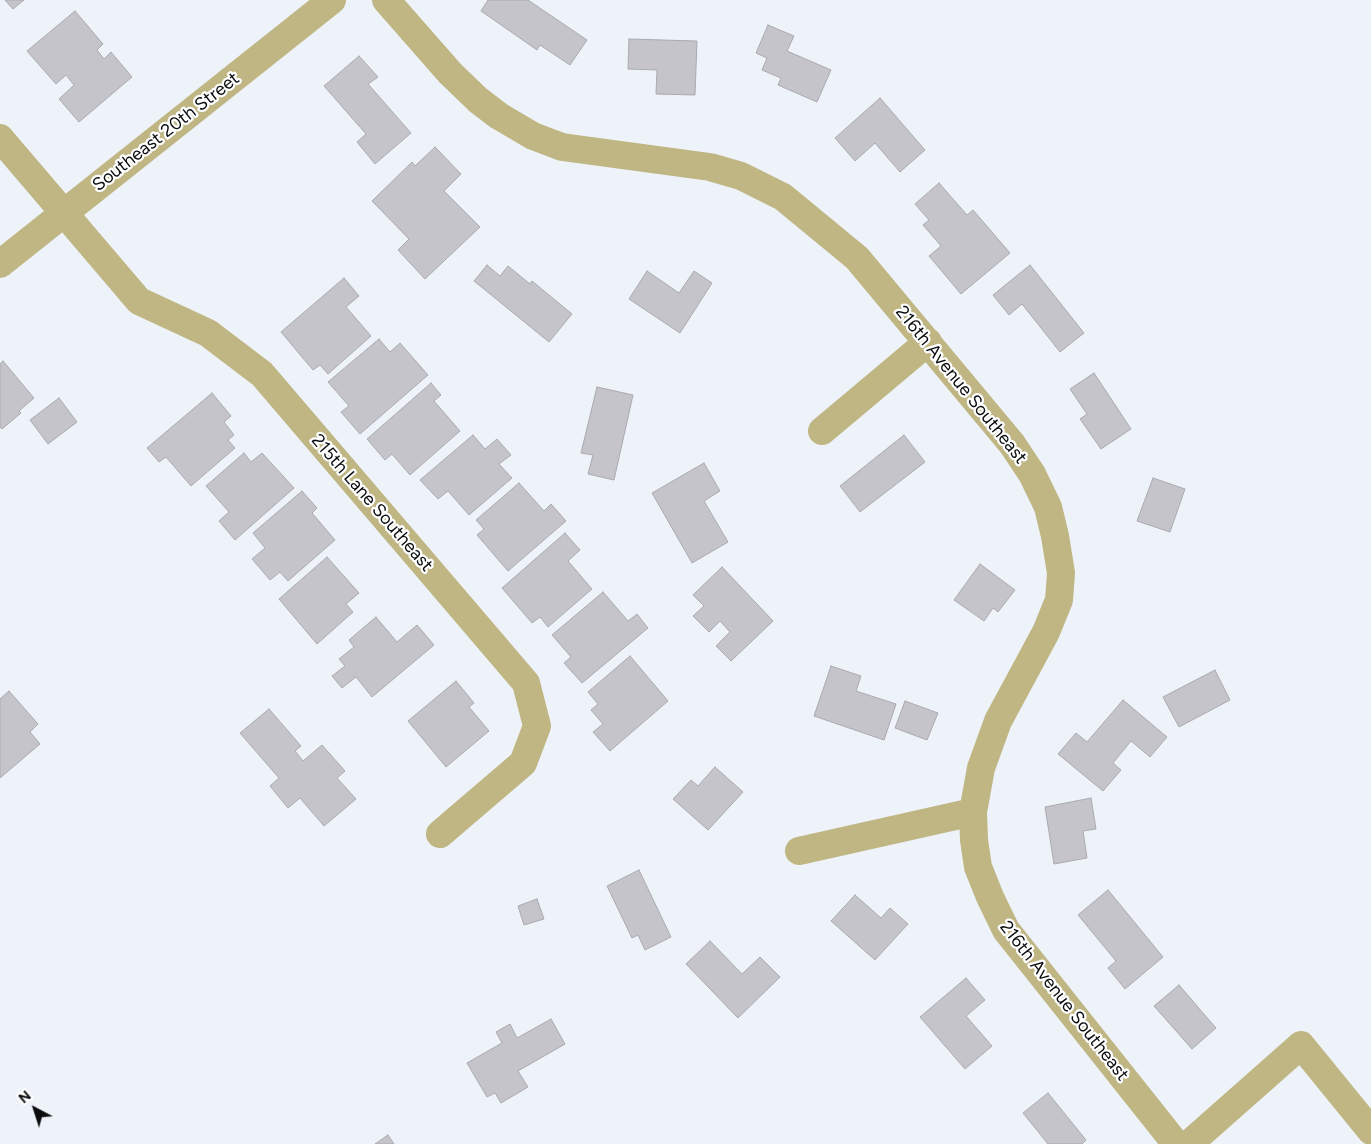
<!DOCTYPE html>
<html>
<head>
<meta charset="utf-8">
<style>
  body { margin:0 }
  #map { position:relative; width:1371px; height:1144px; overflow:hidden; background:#eef3f9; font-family:Figtree,sans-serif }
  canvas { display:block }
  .north { position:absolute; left:10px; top:1084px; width:50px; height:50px; -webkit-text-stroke:4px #fff; paint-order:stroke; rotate:320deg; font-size:14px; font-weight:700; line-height:20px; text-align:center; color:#0b0c0e }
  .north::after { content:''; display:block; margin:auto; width:18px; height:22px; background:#0b0c0e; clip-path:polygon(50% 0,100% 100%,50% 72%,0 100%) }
</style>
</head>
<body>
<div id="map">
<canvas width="1371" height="1144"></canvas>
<div class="north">N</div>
</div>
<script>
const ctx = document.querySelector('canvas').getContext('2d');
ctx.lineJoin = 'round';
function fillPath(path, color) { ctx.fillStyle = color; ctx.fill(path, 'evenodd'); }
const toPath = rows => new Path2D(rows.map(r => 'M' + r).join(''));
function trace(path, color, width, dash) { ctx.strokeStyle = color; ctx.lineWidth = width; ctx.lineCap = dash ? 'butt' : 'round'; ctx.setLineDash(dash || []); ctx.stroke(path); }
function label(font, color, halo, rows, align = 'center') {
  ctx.font = font + ' Figtree,sans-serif'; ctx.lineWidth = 4.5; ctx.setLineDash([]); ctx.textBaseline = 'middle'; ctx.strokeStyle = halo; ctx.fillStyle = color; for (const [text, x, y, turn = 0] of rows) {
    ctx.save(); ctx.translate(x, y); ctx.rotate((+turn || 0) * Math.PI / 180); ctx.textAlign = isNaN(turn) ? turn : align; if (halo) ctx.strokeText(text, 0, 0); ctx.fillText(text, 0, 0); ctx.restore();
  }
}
const building = toPath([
  [5,0,24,0,13,9,5,0],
  [488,0,528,0,587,40,570,65,540,45,537,50,481,11,488,0],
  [75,11,103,44,97,50,104,59,111,52,132,77,79,122,59,99,74,85,66,75,56,84,27,51,75,11],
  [768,25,794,36,787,51,831,70,817,102,778,85,781,78,762,70,767,58,756,53,768,25],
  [629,39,697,41,695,95,656,94,657,70,628,69,629,39],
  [359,56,378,77,368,84,411,133,375,164,357,142,366,134,324,86,359,56],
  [880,98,925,150,900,172,875,143,855,161,835,138,880,98],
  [435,147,461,174,444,191,480,227,425,279,398,250,409,239,372,201,412,162,415,166,435,147],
  [939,183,967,215,973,210,1010,253,961,294,929,256,941,246,923,225,929,220,915,204,939,183],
  [487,265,500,276,508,266,530,284,532,281,572,314,549,342,474,281,487,265],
  [1030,265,1084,333,1060,352,1022,304,1009,315,993,295,1030,265],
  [647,271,679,293,694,271,712,283,680,333,629,299,647,271],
  [344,278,359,296,346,307,371,336,328,374,320,365,313,370,281,332,344,278],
  [379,339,390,352,400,343,428,375,360,434,341,412,349,406,328,382,379,339],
  [3,361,34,398,19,411,21,413,2,429,0,427,0,364,3,361],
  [1094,373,1131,429,1101,449,1080,419,1087,414,1070,389,1094,373],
  [431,383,441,395,434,401,460,431,410,475,392,454,385,460,367,439,431,383],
  [597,387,633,395,614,480,588,474,593,455,581,453,597,387],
  [212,393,231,416,224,422,234,435,228,440,235,448,191,486,166,457,159,462,147,448,212,393],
  [59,398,77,422,48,444,30,420,59,398],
  [473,435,485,449,497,439,511,455,499,464,512,478,469,515,448,491,438,499,420,480,473,435],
  [904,435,925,462,860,512,840,486,904,435],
  [244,453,251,462,262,453,294,488,235,540,219,521,229,512,206,486,244,453],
  [704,463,720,491,704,501,728,542,692,563,652,493,704,463],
  [1153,478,1185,489,1170,532,1137,521,1153,478],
  [519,483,544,511,551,504,566,521,508,571,477,535,484,529,476,520,519,483],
  [302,491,317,508,312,513,335,540,288,581,280,572,270,580,252,559,265,548,253,533,302,491],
  [565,533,580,550,568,561,592,589,548,627,540,617,532,623,502,588,565,533],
  [327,557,359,593,346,604,353,612,317,644,279,599,327,557],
  [980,564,1015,590,998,612,993,608,984,621,954,600,980,564],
  [722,567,773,621,731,661,716,646,730,632,720,621,709,632,693,616,704,606,693,595,722,567],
  [603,592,628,621,637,614,648,628,582,683,564,663,571,657,552,635,603,592],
  [376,617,397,642,417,625,434,645,372,697,356,677,342,688,332,676,345,666,339,659,354,647,349,640,376,617],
  [630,656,668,701,610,751,593,732,603,724,591,710,598,704,588,692,630,656],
  [831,666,861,676,856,691,896,704,884,740,814,716,831,666],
  [1215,670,1230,700,1179,727,1163,697,1215,670],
  [456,681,474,703,469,707,489,731,446,767,408,721,456,681],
  [9,691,38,724,30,732,40,744,0,778,0,699,9,691],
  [1123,700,1167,737,1150,757,1131,741,1113,763,1121,770,1103,791,1058,754,1076,733,1087,742,1123,700],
  [905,701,938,713,927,740,895,728,905,701],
  [269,709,301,746,295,751,303,761,322,745,345,771,337,778,356,799,324,826,300,798,288,808,270,786,279,778,240,733,269,709],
  [715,767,743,792,708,830,673,799,691,780,698,786,715,767],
  [1091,798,1096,829,1083,831,1087,858,1054,864,1045,807,1091,798],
  [639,870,671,937,645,950,638,935,632,938,607,886,639,870],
  [1108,890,1163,957,1125,989,1108,968,1116,961,1078,915,1108,890],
  [855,895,881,918,890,908,908,924,875,960,831,921,855,895],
  [537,899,544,919,524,925,518,906,537,899],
  [710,941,742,974,760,957,780,977,738,1018,686,964,710,941],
  [966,978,985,1000,966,1016,992,1046,965,1069,920,1017,966,978],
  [1179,985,1216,1028,1192,1049,1154,1006,1179,985],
  [551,1019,565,1044,518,1071,528,1087,501,1103,495,1093,487,1097,467,1063,502,1043,496,1032,510,1024,517,1038,551,1019],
  [1048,1093,1086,1140,1082,1144,1048,1144,1023,1113,1048,1093],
  [388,1135,394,1144,375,1144,388,1135]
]);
fillPath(building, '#c6c4cb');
trace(building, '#aaa9b0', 1);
trace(toPath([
  [386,0,450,73,478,100,499,116,533,136,562,147,710,167,741,176,783,197,857,258,1012,444,1032,474,1048,507,1055,536,1061,573,1059,600,1046,632,998,721,981,768,973,812,974,840,978,867,990,897,1006,930,1176,1144],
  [0,138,139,301,208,333,262,374,526,683,537,726,523,763,440,834],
  [0,264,332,0],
  [822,431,928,342],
  [799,851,973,812],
  [1189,1144,1301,1045,1371,1131]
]), '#bfb684', 28);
label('18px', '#0b0c0e', '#fff', [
  ["Southeast 20th Street",166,132,-38],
  ["216th Avenue Southeast",961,385,51],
  ["215th Lane Southeast",372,503,49],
  ["216th Avenue Southeast",1064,1001,52]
]);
</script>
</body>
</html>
